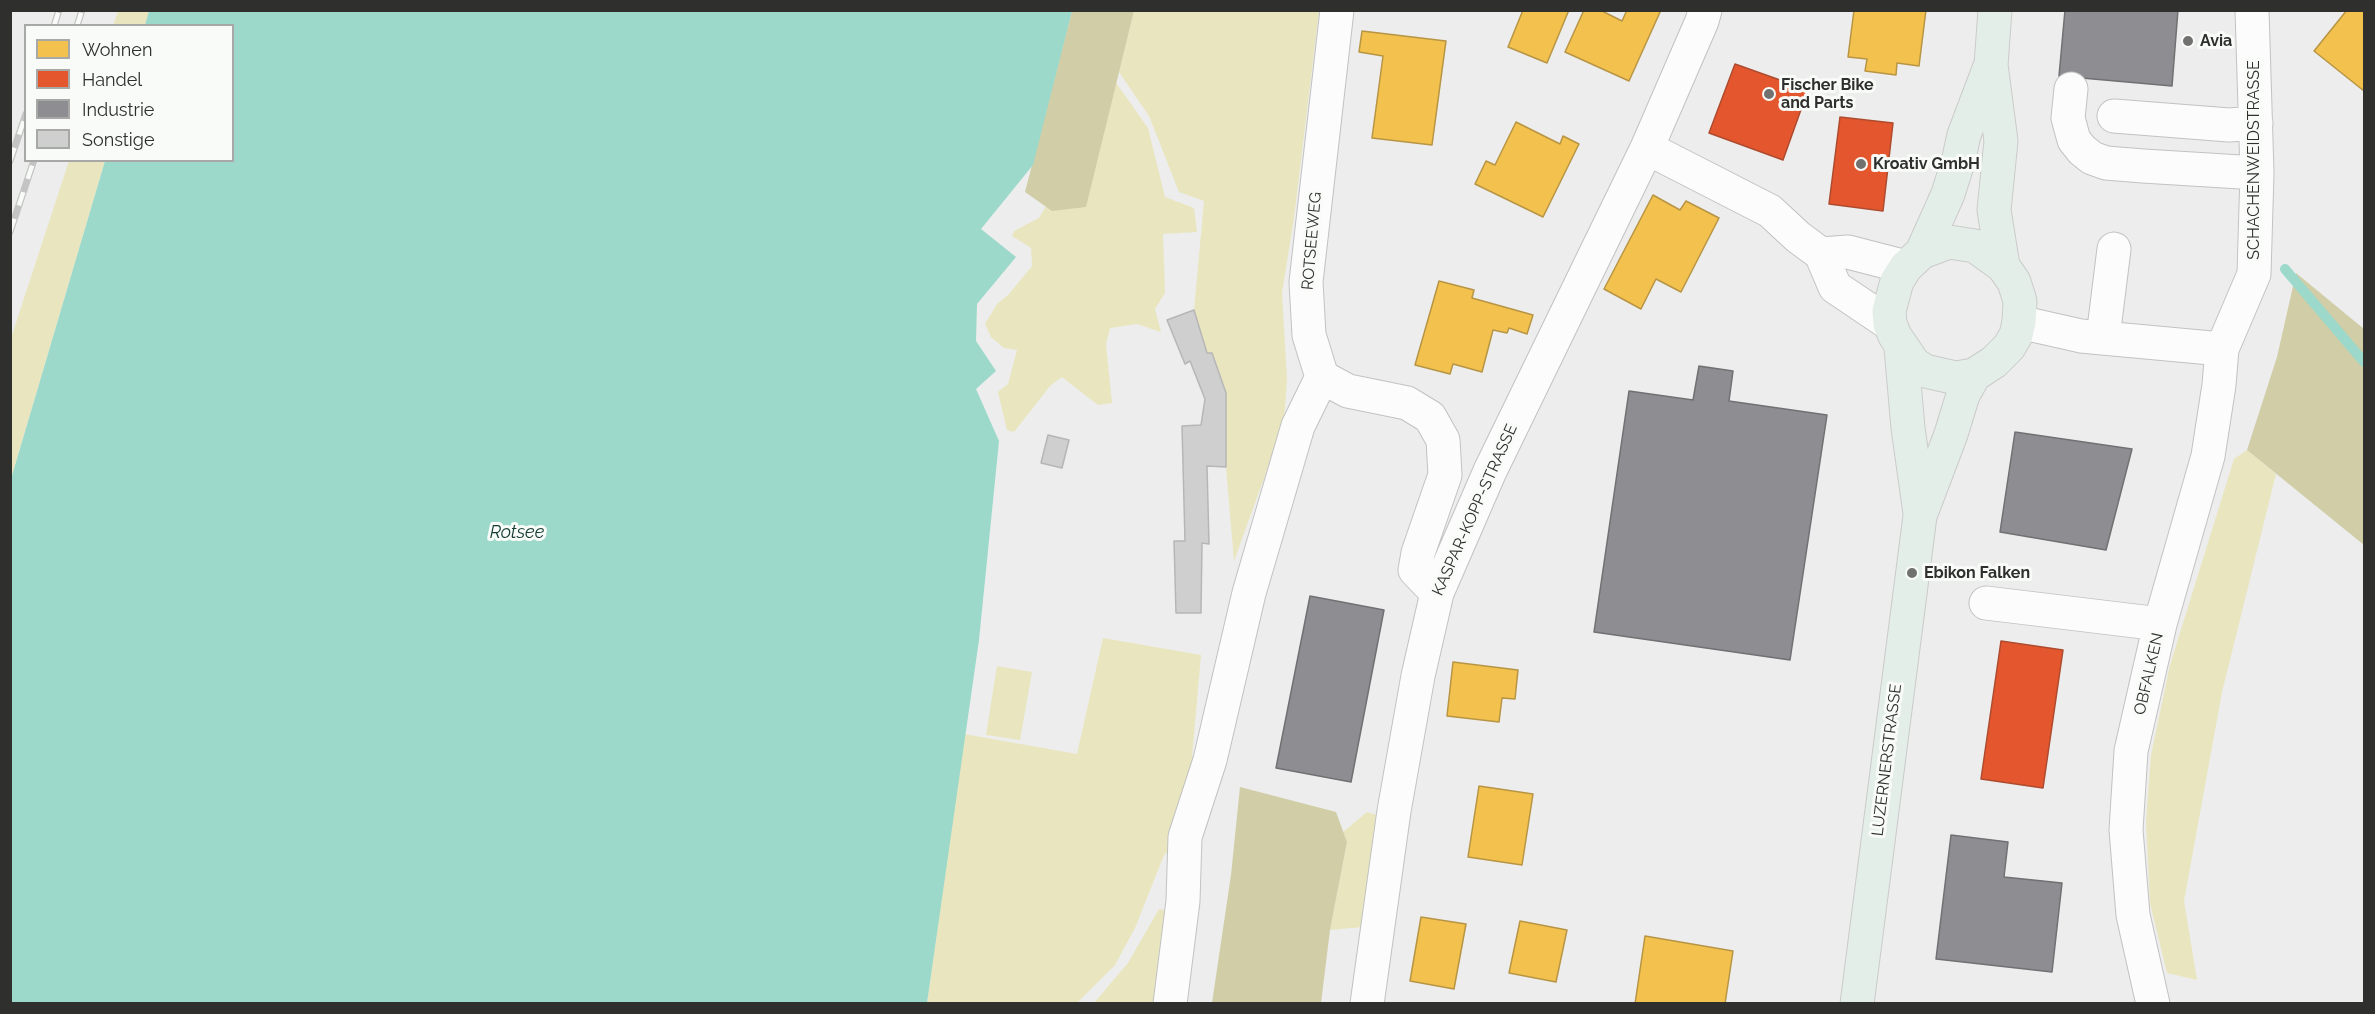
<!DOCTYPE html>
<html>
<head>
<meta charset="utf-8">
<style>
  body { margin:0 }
  #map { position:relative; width:2375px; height:1014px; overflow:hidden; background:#ecedec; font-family:Raleway,sans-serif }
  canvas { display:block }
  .frame { position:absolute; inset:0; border:12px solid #2f2f2e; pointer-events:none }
  .legend { position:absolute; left:24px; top:24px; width:210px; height:138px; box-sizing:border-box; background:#f9fbf8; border:2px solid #a8a9a7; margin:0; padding:8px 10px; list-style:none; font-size:18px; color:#2f2f2e }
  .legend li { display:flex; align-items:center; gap:12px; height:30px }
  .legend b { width:30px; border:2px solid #a8a9a7 }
</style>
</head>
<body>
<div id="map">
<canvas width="2375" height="1014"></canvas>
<div class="frame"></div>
<ul class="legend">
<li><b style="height:16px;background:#f2c14e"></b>Wohnen</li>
<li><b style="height:16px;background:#e4572e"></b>Handel</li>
<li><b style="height:16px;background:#8d8d92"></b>Industrie</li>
<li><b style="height:16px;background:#cecfce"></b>Sonstige</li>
</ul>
</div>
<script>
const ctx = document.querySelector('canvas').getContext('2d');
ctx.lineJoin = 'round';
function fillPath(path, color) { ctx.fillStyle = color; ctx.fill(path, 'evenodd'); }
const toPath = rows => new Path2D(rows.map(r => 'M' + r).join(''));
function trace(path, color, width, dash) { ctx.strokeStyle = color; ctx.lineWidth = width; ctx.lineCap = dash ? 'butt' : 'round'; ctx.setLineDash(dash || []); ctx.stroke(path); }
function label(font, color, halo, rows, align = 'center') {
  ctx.font = font + ' Raleway,sans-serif'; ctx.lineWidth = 6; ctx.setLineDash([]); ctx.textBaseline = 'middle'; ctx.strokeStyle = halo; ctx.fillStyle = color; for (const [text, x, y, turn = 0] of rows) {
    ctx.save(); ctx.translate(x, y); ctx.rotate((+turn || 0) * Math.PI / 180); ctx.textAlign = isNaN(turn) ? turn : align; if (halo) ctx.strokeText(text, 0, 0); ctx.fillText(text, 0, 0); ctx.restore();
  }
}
fillPath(toPath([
  [118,11,149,11,145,25,113,26],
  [1134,11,1319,11,1294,218,1282,293,1287,380,1284,423,1234,561,1226,467,1226,393,1212,354,1207,353,1194,310,1204,201,1179,192,1149,116,1119,72],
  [1078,29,1148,128,1165,197,1194,208,1197,232,1163,234,1165,293,1155,309,1161,332,1137,324,1110,328,1106,344,1112,403,1098,405,1062,377,1050,386,1014,432,1007,430,998,392,1008,384,1017,350,1004,348,991,337,985,324,997,304,1009,294,1032,266,1031,248,1012,236,1014,231,1039,218,1049,201],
  [69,161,105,161,11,479,11,338],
  [2247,450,2276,474,2222,692,2184,901,2197,980,2167,973,2150,903,2146,822,2151,755,2170,665,2234,459],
  [1103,638,1201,655,1185,837,1164,855,1135,928,1115,965,1077,1003,927,1004,964,734,1077,754],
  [997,666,1032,672,1020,740,986,735],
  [1367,812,1380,816,1363,927,1330,930,1347,842,1343,832],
  [1159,909,1171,911,1156,1003,1093,1004,1128,963]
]), '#e9e6bf');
fillPath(toPath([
  [1072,11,1134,11,1086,207,1052,211,1025,192],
  [2296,273,2364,329,2364,545,2247,450,2277,357],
  [1240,787,1336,812,1347,842,1330,930,1321,1003,1212,1003,1231,875]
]), '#d0cda7');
fillPath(toPath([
  [149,11,1072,11,1033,165,981,229,1016,257,977,304,976,341,996,371,976,389,999,441,979,640,927,1003,11,1003,11,479,105,161,232,160,232,26,145,25]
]), '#9cd9cb');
const homes = toPath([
  [1523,10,1569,10,1547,63,1508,47,1523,10],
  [1584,10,1600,10,1622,21,1627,10,1661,10,1629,81,1565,52,1584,10],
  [1854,10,1926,10,1919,66,1897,63,1896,75,1865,71,1867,59,1848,57,1854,10],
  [2347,10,2364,10,2364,91,2314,51,2347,10],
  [1362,31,1446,41,1432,145,1372,138,1383,56,1359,52,1362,31],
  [1516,122,1560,144,1563,136,1579,144,1543,217,1475,184,1486,161,1495,165,1516,122],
  [1653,195,1680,210,1686,201,1719,218,1681,292,1656,279,1641,309,1604,289,1653,195],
  [1439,281,1474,290,1472,298,1533,315,1527,334,1509,328,1507,333,1493,330,1482,372,1453,364,1450,374,1415,365,1439,281],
  [1453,662,1518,670,1515,699,1502,698,1499,722,1447,716,1453,662],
  [1479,786,1533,794,1522,865,1468,857,1479,786],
  [1421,917,1466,924,1454,989,1410,981,1421,917],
  [1520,921,1567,930,1556,982,1509,973,1520,921],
  [1645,936,1733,951,1725,1004,1635,1004,1645,936]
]);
fillPath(homes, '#f2c14e');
trace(homes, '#b89544', 1.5);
const shops = toPath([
  [1735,64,1808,90,1783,160,1709,133,1735,64],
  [1840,117,1893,123,1883,211,1829,204,1840,117],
  [2001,641,2063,650,2043,788,1981,779,2001,641]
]);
fillPath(shops, '#e4572e');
trace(shops, '#ae4b2e', 1.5);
const industry = toPath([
  [2065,10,2178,10,2172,86,2059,76,2065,10],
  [1699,366,1733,371,1729,401,1827,415,1790,660,1594,632,1629,391,1693,400,1699,366],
  [2015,432,2132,449,2106,550,2000,532,2015,432],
  [1310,596,1384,610,1351,782,1276,768,1310,596],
  [1951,835,2008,842,2004,877,2062,883,2052,972,1936,959,1951,835]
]);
fillPath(industry, '#8d8d92');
trace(industry, '#717174', 1.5);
trace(toPath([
  [2285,269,2364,362]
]), '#9cd9cb', 10);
const building = toPath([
  [1194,310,1207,353,1212,353,1226,393,1226,467,1207,466,1209,544,1202,543,1201,613,1176,613,1174,541,1185,541,1182,426,1201,425,1205,399,1190,361,1185,364,1167,320,1194,310],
  [1048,435,1069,440,1062,468,1041,463,1048,435]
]);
fillPath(building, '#cecfce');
trace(building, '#b6b6b6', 1.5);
const minor = toPath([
  [1337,10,1306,282,1309,335,1322,377,1348,391,1407,403,1430,417,1443,440,1445,475,1418,553,1415,570,1437,593],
  [2071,89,2068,118,2074,140,2082,150,2092,158,2106,163,2143,166,2257,173],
  [2114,116,2229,125,2256,123],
  [1647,148,1770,211,1798,237,1821,254,1835,287,1890,324],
  [1821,254,1848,252,1906,267],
  [2019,322,2081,336,2222,349,2254,274,2257,173,2252,10],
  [2103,337,2114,249],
  [1986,603,2160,624],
  [1170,1004,1183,901,1185,837,1210,760,1249,593,1298,426,1322,377],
  [1367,1004,1394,811,1418,676,1437,593,1490,471,1647,148,1702,21,1705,10],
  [2153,1004,2133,915,2126,830,2131,751,2160,624,2208,456,2219,385,2222,349]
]);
const major = toPath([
  [1995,10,1991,65,2001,141,1994,210,2003,266],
  [1949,242,1975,246,2003,266,2014,282,2020,301,2019,322,2016,335,2009,347,1994,362,1974,375,1956,378,1925,371,1914,364,1895,336,1890,324,1889,311,1897,281,1906,267,1922,252,1949,242],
  [1922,252,1948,194,1958,162,1964,135,1989,69],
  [1901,348,1908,428,1920,513],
  [1857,1004,1920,516,1951,434,1963,395,1974,375]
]);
trace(minor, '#c1c2c1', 35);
trace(major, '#cacbca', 35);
trace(minor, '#fcfcfc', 33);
trace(major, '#e4eee9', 33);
const rail = toPath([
  [54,26,59,10],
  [77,26,82,10],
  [10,161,26,114],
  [10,232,34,160]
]);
trace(rail, '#c3c4c3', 7);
trace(rail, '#f9fbf8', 4.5, [14]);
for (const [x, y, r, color] of [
  [2188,41,6,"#717270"],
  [1769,94,6,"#717270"],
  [1861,164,6,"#717270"],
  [1912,573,6,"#717270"]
]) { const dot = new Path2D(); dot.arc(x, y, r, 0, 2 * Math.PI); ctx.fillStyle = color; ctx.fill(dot); trace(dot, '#f9fbf8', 2); }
label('bold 16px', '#2f2f2e', '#f9fbf8', [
  ["Avia",2200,41],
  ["Fischer Bike",1781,85],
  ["and Parts",1781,103],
  ["Kroativ GmbH",1873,164],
  ["Ebikon Falken",1924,573]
], 'left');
label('16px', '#2f2f2e', '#f9fbf8', [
  ["SCHACHENWEIDSTRASSE",2254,160,-90],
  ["ROTSEEWEG",1312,241,-85],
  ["KASPAR-KOPP-STRASSE",1475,510,-66],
  ["OBFALKEN",2149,674,-77],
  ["LUZERNERSTRASSE",1887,760,-83]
]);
label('italic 18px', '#123b33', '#f9fbf8', [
  ["Rotsee",517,533]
]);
</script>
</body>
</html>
